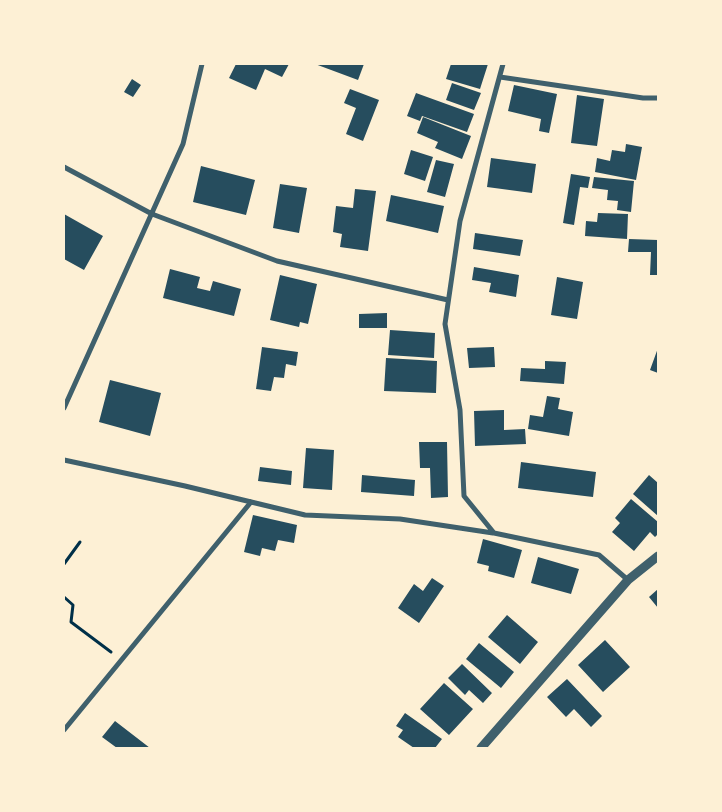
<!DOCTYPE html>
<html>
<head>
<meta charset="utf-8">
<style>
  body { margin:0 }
  #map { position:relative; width:722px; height:812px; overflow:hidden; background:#fdf0d5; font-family:Commissioner,sans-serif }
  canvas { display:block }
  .frame { position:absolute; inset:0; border:65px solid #fdf0d5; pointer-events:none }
</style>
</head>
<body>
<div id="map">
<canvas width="722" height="812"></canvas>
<div class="frame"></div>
</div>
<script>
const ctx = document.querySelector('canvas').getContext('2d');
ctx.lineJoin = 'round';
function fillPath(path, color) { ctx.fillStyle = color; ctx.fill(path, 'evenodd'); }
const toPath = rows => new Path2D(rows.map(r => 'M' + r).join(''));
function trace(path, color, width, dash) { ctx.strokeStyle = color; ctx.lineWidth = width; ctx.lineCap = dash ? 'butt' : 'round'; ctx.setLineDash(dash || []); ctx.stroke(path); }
fillPath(toPath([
  [236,64,289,64,282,77,265,69,256,90,229,78],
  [315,64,364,64,358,80],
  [451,64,488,64,480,89,446,79],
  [132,79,141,85,133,97,124,92],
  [452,83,481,93,474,110,446,100],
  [514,85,557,94,549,133,539,131,541,119,508,111],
  [350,89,379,100,363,141,346,134,356,108,344,103],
  [416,93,474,114,467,132,422,116,420,121,407,116],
  [577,95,604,99,597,146,571,143],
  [423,117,471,136,462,159,435,148,438,142,417,133],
  [626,144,642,147,636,180,595,172,597,158,610,161,612,150,625,152],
  [411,150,433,157,425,181,404,174],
  [491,158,536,164,532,193,487,187],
  [436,160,454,164,445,197,427,192],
  [201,166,255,180,246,215,193,202],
  [571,174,590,177,588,188,580,187,574,225,563,223],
  [594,177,634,181,631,212,617,210,618,201,607,200,608,190,592,188],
  [280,184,307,188,299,233,273,228],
  [355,189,376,191,368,251,340,247,342,234,333,232,336,206,353,208],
  [391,195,444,206,438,233,386,221],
  [598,213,628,214,627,239,585,236,586,221,597,222],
  [64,214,103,236,84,270,64,259],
  [475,233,523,240,520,256,473,249],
  [629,239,658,240,658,275,650,275,651,252,628,252],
  [474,267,519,275,516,297,489,292,491,283,472,280],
  [170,269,200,277,197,288,210,291,213,281,241,289,234,316,163,298],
  [280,275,317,284,308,324,300,322,299,327,270,320],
  [557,277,583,282,577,319,551,315],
  [387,313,387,328,359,328,359,314],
  [390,330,435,333,434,358,388,355],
  [262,347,298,352,296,366,286,364,284,378,274,377,271,391,256,389],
  [494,347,495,367,469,368,467,348],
  [658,348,658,373,650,370],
  [386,358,437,361,436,393,384,391],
  [545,361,566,362,564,384,520,381,521,368,545,369],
  [110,380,161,393,150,436,99,422],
  [547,396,560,398,558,409,573,412,569,436,528,429,530,415,543,417],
  [504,410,504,430,525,429,526,444,475,446,474,411],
  [419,442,447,442,448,497,431,498,430,468,420,468],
  [306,448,334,450,332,490,303,488],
  [521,462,596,472,593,497,518,488],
  [260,467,292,471,291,485,258,481],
  [362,475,415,480,414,496,361,492],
  [649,475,658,483,658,516,633,494],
  [631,499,658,522,658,534,655,537,650,532,634,551,612,532,620,523,615,518],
  [253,515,297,525,294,543,278,540,275,551,262,548,260,556,244,552],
  [483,539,522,550,514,578,488,571,489,566,477,563],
  [538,557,579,569,571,594,531,583],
  [432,578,444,586,419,623,398,608,414,584,423,591],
  [658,589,658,608,649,597],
  [507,615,538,642,520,664,488,637],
  [605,640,630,667,603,692,578,665],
  [479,643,514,672,501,688,466,659],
  [462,664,492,693,483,703,469,690,465,695,448,678],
  [567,679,602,716,591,727,574,709,566,717,547,697],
  [444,683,473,709,449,735,420,709],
  [405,713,442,739,435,748,414,748,398,737,403,730,396,726],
  [115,721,150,748,117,748,102,737]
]), '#264d5e');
trace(toPath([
  [64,564,80,542],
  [64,597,73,605,71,622,111,652]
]), '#003049', 3);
trace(toPath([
  [503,64,460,221,445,324,460,410,464,496,494,533,599,555,628,580],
  [500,77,643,98,658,98],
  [64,167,152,214,277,261,448,300],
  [64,408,183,144,202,64],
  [64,460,185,486,305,515,400,519,493,533],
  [64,730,251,502]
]), '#3f606c', 5);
trace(toPath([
  [481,748,628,580,658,556]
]), '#3f606c', 9);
</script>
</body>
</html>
